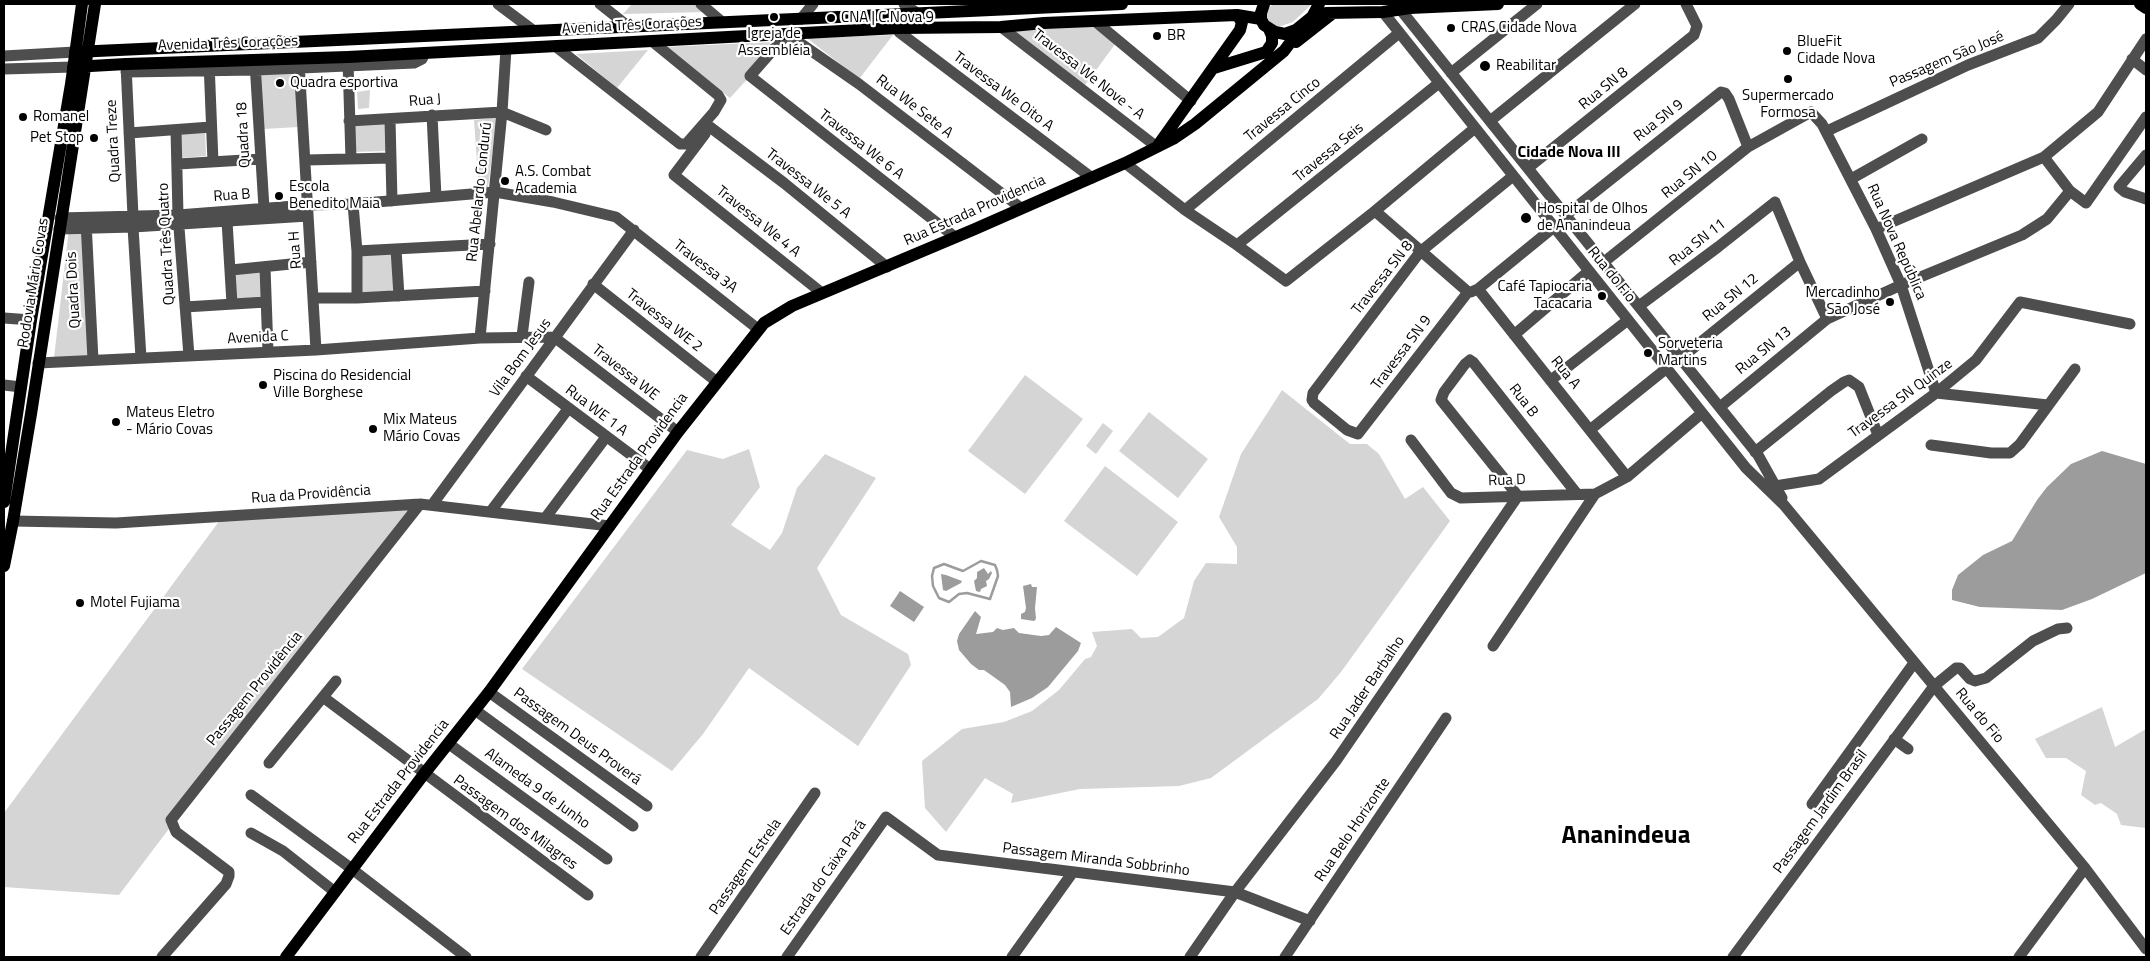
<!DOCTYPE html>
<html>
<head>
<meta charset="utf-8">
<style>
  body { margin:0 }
  #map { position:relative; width:2150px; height:961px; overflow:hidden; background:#fff; font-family:"Titillium Web",sans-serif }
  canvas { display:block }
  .frame { position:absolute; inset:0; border:5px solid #000; pointer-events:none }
</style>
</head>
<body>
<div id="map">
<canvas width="2150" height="961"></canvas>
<div class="frame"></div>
</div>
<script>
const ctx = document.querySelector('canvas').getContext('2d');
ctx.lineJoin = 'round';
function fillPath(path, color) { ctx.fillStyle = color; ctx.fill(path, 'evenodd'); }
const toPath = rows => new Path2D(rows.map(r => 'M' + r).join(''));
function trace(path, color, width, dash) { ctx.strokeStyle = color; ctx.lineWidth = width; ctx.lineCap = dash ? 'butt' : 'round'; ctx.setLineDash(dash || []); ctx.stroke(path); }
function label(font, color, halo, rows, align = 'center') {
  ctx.font = font + ' "Titillium Web",sans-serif'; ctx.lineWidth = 4.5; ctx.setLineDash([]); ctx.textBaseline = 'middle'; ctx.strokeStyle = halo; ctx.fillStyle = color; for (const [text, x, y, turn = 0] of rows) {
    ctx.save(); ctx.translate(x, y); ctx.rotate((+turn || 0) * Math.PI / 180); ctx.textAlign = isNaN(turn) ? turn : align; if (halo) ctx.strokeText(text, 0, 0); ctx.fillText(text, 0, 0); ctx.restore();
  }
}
fillPath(toPath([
  [632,4,697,4,707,12,623,14],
  [1274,4,1311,4,1311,5,1293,22,1278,27,1270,23,1266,15,1268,8],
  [1091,24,1116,43,1085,85,1013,30],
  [893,35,859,79,807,38],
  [774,42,750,76,730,98,663,47],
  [648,50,617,88,576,54],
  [296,72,299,127,263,129,260,74],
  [370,90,369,108,358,109,357,92],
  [387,117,388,151,353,152,351,118],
  [497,117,488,188,479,190,474,120],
  [205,130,206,156,180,158,179,132],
  [86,227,92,356,54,358,69,228],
  [395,252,397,291,361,293,360,254],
  [264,264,266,300,231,302,228,266],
  [1025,375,1083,419,1025,494,968,451],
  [1282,390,1350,444,1367,444,1379,454,1405,499,1423,487,1450,521,1341,672,1318,699,1211,778,1179,786,1080,789,1011,803,1013,794,985,778,946,832,925,808,922,761,962,729,1004,722,1032,711,1059,690,1085,659,1091,657,1097,646,1092,632,1132,629,1141,638,1158,637,1184,618,1194,581,1206,563,1237,564,1237,547,1219,517,1241,454],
  [1149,412,1208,459,1178,498,1119,451],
  [1103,423,1113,431,1096,454,1086,446],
  [749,449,760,487,731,525,770,550,782,533,797,488,825,454,876,478,817,568,841,615,908,654,911,665,858,746,749,668,703,734,672,771,522,669,687,450,723,459],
  [1105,466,1178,522,1137,576,1064,521],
  [410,509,119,895,4,887,4,813,220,520],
  [2102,707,2115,747,2146,729,2146,828,2121,825,2117,814,2101,803,2095,805,2081,795,2086,771,2066,758,2046,758,2035,739]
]), '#d5d5d5');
fillPath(toPath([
  [2102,451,2146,464,2146,573,2092,599,2062,610,1980,607,1952,600,1952,590,1958,575,1983,555,2012,541,2037,500,2047,487,2071,464],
  [984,568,988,574,991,571,992,573,989,579,986,581,987,586,981,589,980,592,976,591,974,581,977,578,977,572],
  [941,574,946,575,962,581,961,583,946,591,943,590],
  [1031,584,1032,587,1037,587,1035,608,1036,619,1034,621,1021,619,1021,614,1025,612,1026,608,1023,586],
  [900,591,924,607,914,622,890,606],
  [975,611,981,617,976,634,993,632,997,628,1003,630,1014,628,1019,633,1041,636,1049,635,1056,627,1081,643,1078,651,1048,687,1032,698,1011,707,1010,692,1005,685,984,670,979,670,971,664,959,650,957,641,959,634]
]), '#9c9c9c');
trace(toPath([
  [981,561,995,565,997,570,998,576,990,599,967,593,959,594,949,602,939,598,933,586,932,576,934,568,944,564,963,571,981,561]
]), '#9c9c9c', 2.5);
trace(toPath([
  [498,4,534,31],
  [600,4,629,27],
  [701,4,722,22],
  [904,4,917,13],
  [1400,9,1758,455,1782,498],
  [1383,12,1746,468,1784,505,2085,868,2146,949],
  [801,19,813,4],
  [1096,22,1191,101],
  [1001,27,1157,147],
  [899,28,899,32,1092,178],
  [555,46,680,144,686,144,714,112,721,100,718,95,653,42],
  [4,56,75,52],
  [2132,59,2146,70],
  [348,61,351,159],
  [209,62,213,162],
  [299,62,316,350],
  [255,63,264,208],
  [126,65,133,216],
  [4,69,73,67],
  [126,72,256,70,414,63,422,59,425,53],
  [1451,73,1537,4],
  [432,115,436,197],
  [390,119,392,201],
  [349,121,502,112,546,130],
  [1490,121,1635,4],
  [710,127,784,183,887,267],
  [176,130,178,215,189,356],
  [1827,131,1968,65,2038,38,2056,20,2069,4],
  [129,133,211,127],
  [705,134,674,175,822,293],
  [2146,155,2119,187,2125,192,2146,199],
  [2044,157,2070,191,2086,203,2146,117],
  [306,160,391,158],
  [1125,163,1185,210,1237,245,1286,281,1375,211,1475,128],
  [178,164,261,159],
  [1528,168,1694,35,1697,26,1686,4],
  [1851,179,1922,139],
  [353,204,357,251,357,298],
  [1185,210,1399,33],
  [1375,211,1468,292],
  [1566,215,1721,92,1725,93,1729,99,1748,147],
  [60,218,178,215,308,205,353,204,495,192,553,202,616,217,758,329],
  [227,221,232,304],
  [86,222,93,360],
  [133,227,141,358],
  [59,229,133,227,308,216],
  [1876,229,2044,157,2098,112,2146,39],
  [955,237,750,76,787,34,859,84,1021,208],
  [1237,245,1439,83],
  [396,249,399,296],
  [357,251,490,244],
  [1604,262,1748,147,1811,112,1822,124,1876,229,1901,285,1936,393],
  [265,267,268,352],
  [231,270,311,262],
  [593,284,717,382],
  [1478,289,1627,477],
  [1468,292,1358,434,1347,430,1314,403,1312,400,1313,393,1420,252,1513,176],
  [1471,292,1478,289,1554,227],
  [314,298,357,298,485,291],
  [1639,306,1718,247,1775,202,1800,262,1827,319],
  [185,307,266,302],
  [4,318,31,320],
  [1514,335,1589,271],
  [522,336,529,282],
  [554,337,678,432],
  [480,338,502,112,506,49],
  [1681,358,1800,262],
  [38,363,316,350,480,338,554,337],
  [526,376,650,469],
  [1551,380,1628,320],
  [4,385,21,387],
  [1936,393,2048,405],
  [1720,407,1827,319,1901,285,2022,235,2047,219,2070,191],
  [1591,429,1667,368],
  [1411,440,1451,493,1461,498,1595,494,1627,477,1702,413],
  [1931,445,1991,453,2010,453,2020,444,2075,369],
  [1755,452,1831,391,1844,382,1849,380,1859,387,1878,435],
  [1769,487,1819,479,1936,393,1976,360,2020,302,2130,324],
  [432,505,634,230],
  [491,511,568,409],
  [546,517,606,437],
  [13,521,116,523,420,504,610,526],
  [1493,646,1595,494],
  [489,692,647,806],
  [323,697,588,895],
  [475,710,633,826],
  [1894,739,1908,749],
  [449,744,607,859],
  [269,763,336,681],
  [251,795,352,869,466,957],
  [1812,804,1914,663],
  [251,833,283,851,335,892],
  [162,957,226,884,229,876,229,872,176,832,171,820,420,504],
  [701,957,815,793],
  [787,957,886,817,938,855,1235,892,1310,921],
  [1012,957,1073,872],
  [1190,957,1235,892,1336,761,1518,496,1441,400,1444,392,1465,364,1470,360,1473,362,1577,494],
  [1285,957,1446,718],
  [1733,957,1934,686,1956,668,1960,668,1970,679,1975,681,1986,678,2033,641,2058,629,2067,628],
  [2019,957,2085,868]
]), '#4e4e4e', 11);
trace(toPath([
  [1264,4,1261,13,1261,19,1264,25,1275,32,1285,34,1296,30,1312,17,1319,4],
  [2140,4,2146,8],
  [1312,17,1326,13,1383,12,1410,8,1498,4],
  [1296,42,1333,13],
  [75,52,1122,4],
  [73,67,126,64,348,57,899,28,1001,27,1044,23,1237,15,1261,19],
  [1214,68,1266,52,1272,43,1272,36,1269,29],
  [1159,144,1240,30,1242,22,1237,15],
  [4,502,31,320,71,84,82,4],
  [4,566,13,521,31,414,95,4],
  [286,957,424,774,489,692,678,432,764,323,792,306,975,229,1125,163,1173,139,1195,124,1284,51,1304,24]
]), '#000', 12);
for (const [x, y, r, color] of [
  [774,17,5,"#000"],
  [831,18,5,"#000"],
  [1451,28,5,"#000"],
  [1157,36,5,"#000"],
  [1787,51,5,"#000"],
  [1485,66,6,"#000"],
  [1788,79,5,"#000"],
  [280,83,5,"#000"],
  [23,117,5,"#000"],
  [94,138,5,"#000"],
  [505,181,5,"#000"],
  [279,196,5,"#000"],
  [1526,218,6,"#000"],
  [1602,296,5,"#000"],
  [1890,302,5,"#000"],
  [1648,353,5,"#000"],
  [263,385,5,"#000"],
  [116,422,5,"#000"],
  [373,429,5,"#000"],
  [80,603,5,"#000"]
]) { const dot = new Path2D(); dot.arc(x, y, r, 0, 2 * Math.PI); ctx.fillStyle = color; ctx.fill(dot); trace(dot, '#fff', 2); }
label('15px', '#000', '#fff', [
  ["CNA | C.Nova 9",841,18],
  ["CRAS Cidade Nova",1461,28],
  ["Igreja de",774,34,"center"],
  ["Assembléia",774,51,"center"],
  ["BR",1167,36],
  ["BlueFit",1797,42],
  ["Cidade Nova",1797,59],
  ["Reabilitar",1496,66],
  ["Quadra esportiva",290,83],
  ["Supermercado",1788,96,"center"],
  ["Formosa",1788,113,"center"],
  ["Romanel",33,117],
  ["Pet Stop",84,138,"right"],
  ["A.S. Combat",515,172],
  ["Academia",515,189],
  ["Escola",289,187],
  ["Benedito Maia",289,204],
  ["Hospital de Olhos",1537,209],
  ["de Ananindeua",1537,226],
  ["Café Tapiocaria",1592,287,"right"],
  ["Tacacaria",1592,304,"right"],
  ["Mercadinho",1880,293,"right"],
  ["São José",1880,310,"right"],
  ["Sorveteria",1658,344],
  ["Martins",1658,361],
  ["Piscina do Residencial",273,376],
  ["Ville Borghese",273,393],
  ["Mateus Eletro",126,413],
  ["- Mário Covas",126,430],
  ["Mix Mateus",383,420],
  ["Mário Covas",383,437],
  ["Motel Fujiama",90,603]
], 'left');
label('15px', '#000', '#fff', [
  ["Avenida Três Corações",632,26,-3],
  ["Avenida Três Corações",228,44,-2],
  ["Passagem São José",1947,60,-23],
  ["Travessa We Nove - A",1088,75,38],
  ["Rua SN 8",1604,89,-39],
  ["Travessa We Oito A",1003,92,37],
  ["Rua J",425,101,-5],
  ["Rua We Sete A",914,107,38],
  ["Travessa Cinco",1283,110,-39],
  ["Rua SN 9",1659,121,-38],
  ["Quadra 18",244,135,-93],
  ["Quadra Treze",114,141,-93],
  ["Travessa We 6 A",861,145,38],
  ["Travessa Seis",1329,153,-39],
  ["Rua SN 10",1690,175,-39],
  ["Travessa We 5 A",808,184,38],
  ["Rua Abelardo Condurú",480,192,-84],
  ["Rua B",232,196,-4],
  ["Rua Estrada Providencia",975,211,-24],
  ["Travessa We 4 A",758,222,39],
  ["Rua Nova República",1896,242,66],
  ["Rua SN 11",1698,243,-38],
  ["Quadra Três Quatro",167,244,-93],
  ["Rua H",296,250,-94],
  ["Travessa 3A",705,267,38],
  ["Rua do Fio",1611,275,51],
  ["Travessa SN 8",1383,278,-52],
  ["Rodovia Mário Covas",34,283,-81],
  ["Quadra Dois",74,290,-93],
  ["Rua SN 12",1731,298,-39],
  ["Travessa WE 2",664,321,38],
  ["Avenida C",258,338,-3],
  ["Rua SN 13",1764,351,-39],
  ["Travessa SN 9",1402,353,-53],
  ["Vila Bom Jesus",521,358,-54],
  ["Travessa WE",625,373,38],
  ["Rua A",1565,373,51],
  ["Travessa SN Quinze",1901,399,-36],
  ["Rua B",1523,401,52],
  ["Rua WE 1 A",596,411,37],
  ["Rua Estrada Providencia",640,457,-54],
  ["Rua D",1507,481,-2],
  ["Rua da Providência",311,495,-4],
  ["Rua Jader Barbalho",1368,688,-56],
  ["Passagem Providência",255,689,-51],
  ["Rua do Fio",1979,716,50],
  ["Passagem Deus Proverá",577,737,36],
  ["Rua Estrada Providencia",399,782,-52],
  ["Alameda 9 de Junho",537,789,36],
  ["Passagem Jardim Brasil",1821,812,-54],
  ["Passagem dos Milagres",515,823,36],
  ["Rua Belo Horizonte",1353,830,-56],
  ["Passagem Miranda Sobbrinho",1096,860,7],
  ["Passagem Estrela",746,867,-55],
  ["Estrada do Caixa Pará",824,878,-55]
]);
label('bold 16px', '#000', '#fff', [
  ["Cidade Nova III",1569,153]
]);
label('bold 25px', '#000', '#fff', [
  ["Ananindeua",1626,837]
]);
</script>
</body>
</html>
